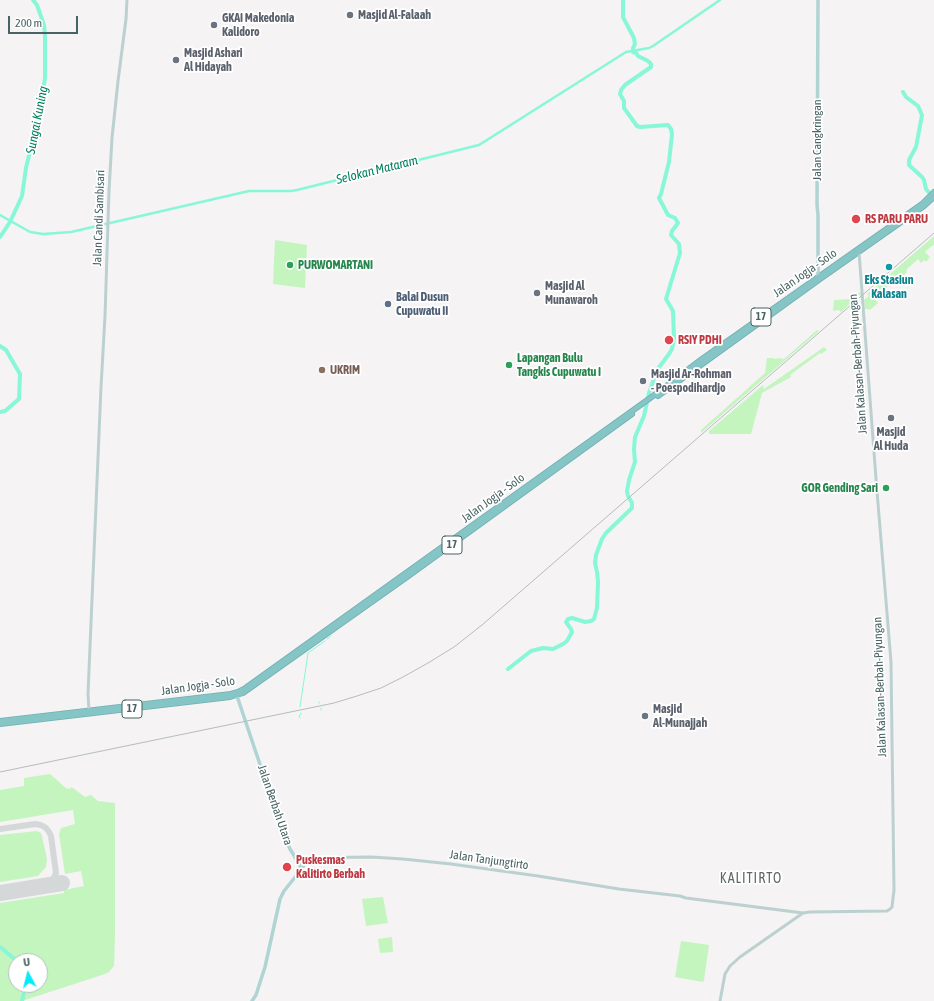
<!DOCTYPE html>
<html>
<head>
<meta charset="utf-8">
<style>
  body { margin:0 }
  #map { position:relative; width:934px; height:1001px; overflow:hidden; background:#f5f3f4; font-family:"Asap Condensed",sans-serif }
  canvas { display:block }
  .north { position:absolute; left:8px; top:953px; width:40px; height:40px; box-sizing:border-box; background:#fff; border:1px solid #b6c1c1; border-radius:50%; rotate:353deg; font-size:11px; font-weight:700; line-height:16px; text-align:center; color:#486363 }
  .north::after { content:''; display:block; margin:auto; width:14px; height:18px; background:#06eafc; clip-path:polygon(50% 0,100% 100%,50% 72%,0 100%) }
  .scale { position:absolute; left:8px; top:16px; width:70px; height:18px; box-sizing:border-box; border:2px solid #486363; border-top:0; padding-left:5px; font-size:12px; line-height:14px; white-space:nowrap; color:#486363; -webkit-text-stroke:3px #fff; paint-order:stroke }
</style>
</head>
<body>
<div id="map">
<canvas width="934" height="1001"></canvas>
<div class="north">U</div>
<div class="scale">200 m</div>
</div>
<script>
const ctx = document.querySelector('canvas').getContext('2d');
ctx.lineJoin = 'round';
function fillPath(path, color) { ctx.fillStyle = color; ctx.fill(path, 'evenodd'); }
const toPath = rows => new Path2D(rows.map(r => 'M' + r).join(''));
function trace(path, color, width, dash) { ctx.strokeStyle = color; ctx.lineWidth = width; ctx.lineCap = dash ? 'butt' : 'round'; ctx.setLineDash(dash || []); ctx.stroke(path); }
function label(font, color, halo, rows, align = 'center') {
  ctx.font = font + ' "Asap Condensed",sans-serif'; ctx.lineWidth = 3.5; ctx.setLineDash([]); ctx.textBaseline = 'middle'; ctx.strokeStyle = halo; ctx.fillStyle = color; for (const [text, x, y, turn = 0] of rows) {
    ctx.save(); ctx.translate(x, y); ctx.rotate((+turn || 0) * Math.PI / 180); ctx.textAlign = isNaN(turn) ? turn : align; if (halo) ctx.strokeText(text, 0, 0); ctx.fillText(text, 0, 0); ctx.restore();
  }
}
fillPath(toPath([
  [934,236,934,246,933,245,925,252,930,257,926,262,924,260,921,263,918,259,906,270,907,272,899,280,897,278,874,298,878,303,870,310,868,309,865,309,864,300,869,296,867,294],
  [275,240,307,245,305,288,273,284],
  [861,292,861,294,841,312,839,310,833,311,834,300,853,299,853,294],
  [817,330,819,331,701,433,701,430,765,373,767,358,773,358,775,359,779,358,784,359],
  [824,347,827,350,821,354,820,353,790,375,791,377,762,393,751,434,709,434,709,431,763,385,764,389],
  [50,774,67,789,68,788,70,789,71,787,73,788,85,797,91,795,98,801,115,803,115,936,114,966,109,972,105,974,22,1001,0,1001,0,903,64,893,64,890,84,886,81,871,65,874,59,834,61,828,75,824,73,810,0,822,0,790,24,786,24,778],
  [16,961,40,961,40,985,16,985],
  [37,831,41,833,42,836,47,859,46,867,38,876,0,882,0,835],
  [383,897,388,923,366,926,362,899],
  [392,937,393,952,380,953,378,939],
  [681,941,709,945,704,980,703,982,675,977]
]), '#c4f5be');
trace(toPath([
  [327,639,331,636],
  [319,702,319,703],
  [300,707,308,653,325,641],
  [321,708,321,710],
  [300,718,299,716,301,714,301,713]
]), '#87f7d7', 1);
trace(toPath([
  [0,215,30,232,43,234,71,232,249,191,291,191,297,190,479,145,626,52,649,48,653,46,720,0]
]), '#87f7d7', 2.5);
trace(toPath([
  [903,92,906,97,918,106,922,115,916,147,909,160,909,165,922,177,924,180,926,189,932,196],
  [0,237,10,222,22,196,26,168,40,109,45,78,45,35,44,25,37,5,33,0],
  [0,346,6,350,20,374,19,399,5,411,0,412],
  [508,669,531,651,543,648,553,649,563,644,567,641,572,632,571,629,566,622,568,619,572,618,585,622,591,621,594,619,597,608,598,582,597,572,595,563,596,555,602,539,606,533,632,508,632,503,628,496,627,491,629,480,635,462,634,449,635,437,644,416,649,393,657,370,669,354,672,349,674,339,673,311,666,299,680,253,679,244,671,235,672,231,678,223,675,218,668,215,659,198,661,194,669,162,672,134,671,129,668,125,640,127,637,126,624,108,624,101,620,94,621,90,625,85,651,67,651,64,648,61,638,56,636,53,633,52,633,48,635,44,634,38,625,21,623,17,623,0],
  [0,947,17,961],
  [22,1001,26,985]
]), '#87f7d7', 4);
trace(toPath([
  [0,829,35,824,41,825,46,828,49,832,51,836,56,873,53,880,49,883,41,886]
]), '#d4d8d9', 6);
trace(toPath([
  [0,893,62,883]
]), '#d4d8d9', 16);
const highway = toPath([
  [658,396,820,279,924,206,934,197],
  [0,721,231,694,238,692,244,689,653,396,702,359,922,204,934,192],
  [0,724,230,697,243,693,407,577,632,414]
]);
trace(highway, '#70b0b2', 6);
trace(toPath([
  [89,710,88,694,101,387,105,316,109,191,112,138,118,81,126,19,127,0],
  [295,858,371,857,403,859,451,864,538,876,619,889,680,896,686,898,803,913],
  [300,868,303,867,312,857],
  [720,1001,725,974,730,966,740,957,803,913,810,912,887,911,890,909,892,907,894,890,891,662,876,479,859,252]
]), '#bcd0d0', 3);
trace(toPath([
  [818,0,817,205,818,215,818,277,819,278],
  [237,696,283,833,290,849,300,865,300,868,296,876,284,891,280,899,265,967,256,995,252,1001]
]), '#b0d4d4', 3.5);
trace(highway, '#86c5c6', 4.5);
trace(toPath([
  [0,772,334,703,357,696,381,688,403,677,428,663,454,647,482,625,934,233]
]), '#b4bcbe', 1);
for (const [x, y, r, color] of [
  [350,15,4,"#6b7280"],
  [214,25,4,"#6b7280"],
  [176,60,4,"#6b7280"],
  [856,219,5,"#e0444e"],
  [290,265,4,"#2e9e5b"],
  [889,267,4,"#0f9aa8"],
  [537,293,4,"#6b7280"],
  [388,304,4,"#5c6f8a"],
  [669,340,5,"#e0444e"],
  [509,365,4,"#2e9e5b"],
  [322,370,4,"#8d6e63"],
  [643,381,4,"#6b7280"],
  [891,418,4,"#6b7280"],
  [886,488,4,"#2e9e5b"],
  [645,716,4,"#6b7280"],
  [287,867,5,"#e0444e"]
]) { const dot = new Path2D(); dot.arc(x, y, r, 0, 2 * Math.PI); ctx.fillStyle = color; ctx.fill(dot); trace(dot, '#fff', 1.5); }
for (const [x, y, w] of [
  [761,317,20],
  [452,545,20],
  [132,709,20]
]) { const box = new Path2D(); box.roundRect(x - w / 2, y - 9, w, 18, 3); ctx.fillStyle = '#fff'; ctx.fill(box); trace(box, '#486363', 1); }
label('bold 11px', '#486363', null, [
  ["17",761,317],
  ["17",452,545],
  ["17",132,709]
]);
label('bold 12px', '#5b616d', '#fff', [
  ["Masjid Al-Falaah",358,15],
  ["GKAI Makedonia",222,18],
  ["Kalidoro",222,32],
  ["Masjid Ashari",184,53],
  ["Al Hidayah",184,67],
  ["Masjid Al",545,286],
  ["Munawaroh",545,300],
  ["Masjid Ar-Rohman",651,374],
  ["- Poespodihardjo",651,388],
  ["Masjid",891,432,"center"],
  ["Al Huda",891,446,"center"],
  ["Masjid",653,709],
  ["Al-Munajjah",653,723]
], 'left');
label('12px', '#486363', '#fff', [
  ["Jalan Cangkringan",817,140,-90],
  ["Jalan Candi Sambisari",99,218,-88],
  ["Jalan Jogja - Solo",805,273,-35],
  ["Jalan Kalasan-Berbah-Piyungan",858,364,-94],
  ["Jalan Jogja - Solo",493,498,-36],
  ["Jalan Jogja - Solo",198,686,-8],
  ["Jalan Kalasan-Berbah-Piyungan",880,687,-92],
  ["Jalan Berbah Utara",275,805,71],
  ["Jalan Tanjungtirto",489,860,8]
]);
label('bold 12px', '#be3a42', '#fff', [
  ["RS PARU PARU",865,219],
  ["RSIY PDHI",678,340],
  ["Puskesmas",296,860],
  ["Kalitirto Berbah",296,874]
], 'left');
label('bold 12px', '#27864d', '#fff', [
  ["PURWOMARTANI",298,265],
  ["Lapangan Bulu",517,358],
  ["Tangkis Cupuwatu I",517,372],
  ["GOR Gending Sari",878,488,"right"]
], 'left');
label('bold 12px', '#0d838f', '#fff', [
  ["Eks Stasiun",889,280],
  ["Kalasan",889,294]
]);
label('bold 12px', '#4e5e75', '#fff', [
  ["Balai Dusun",396,297],
  ["Cupuwatu II",396,311]
], 'left');
label('bold 12px', '#785e54', '#fff', [
  ["UKRIM",330,370]
], 'left');
label('italic 13px', '#06815e', '#fff', [
  ["Sungai Kuning",37,120,-79],
  ["Selokan Mataram",377,170,-14]
]);
ctx.letterSpacing = '1px';
label('14px', '#5e6869', '#fff', [
  ["KALITIRTO",751,879]
]);
ctx.letterSpacing = '0px';
</script>
</body>
</html>
